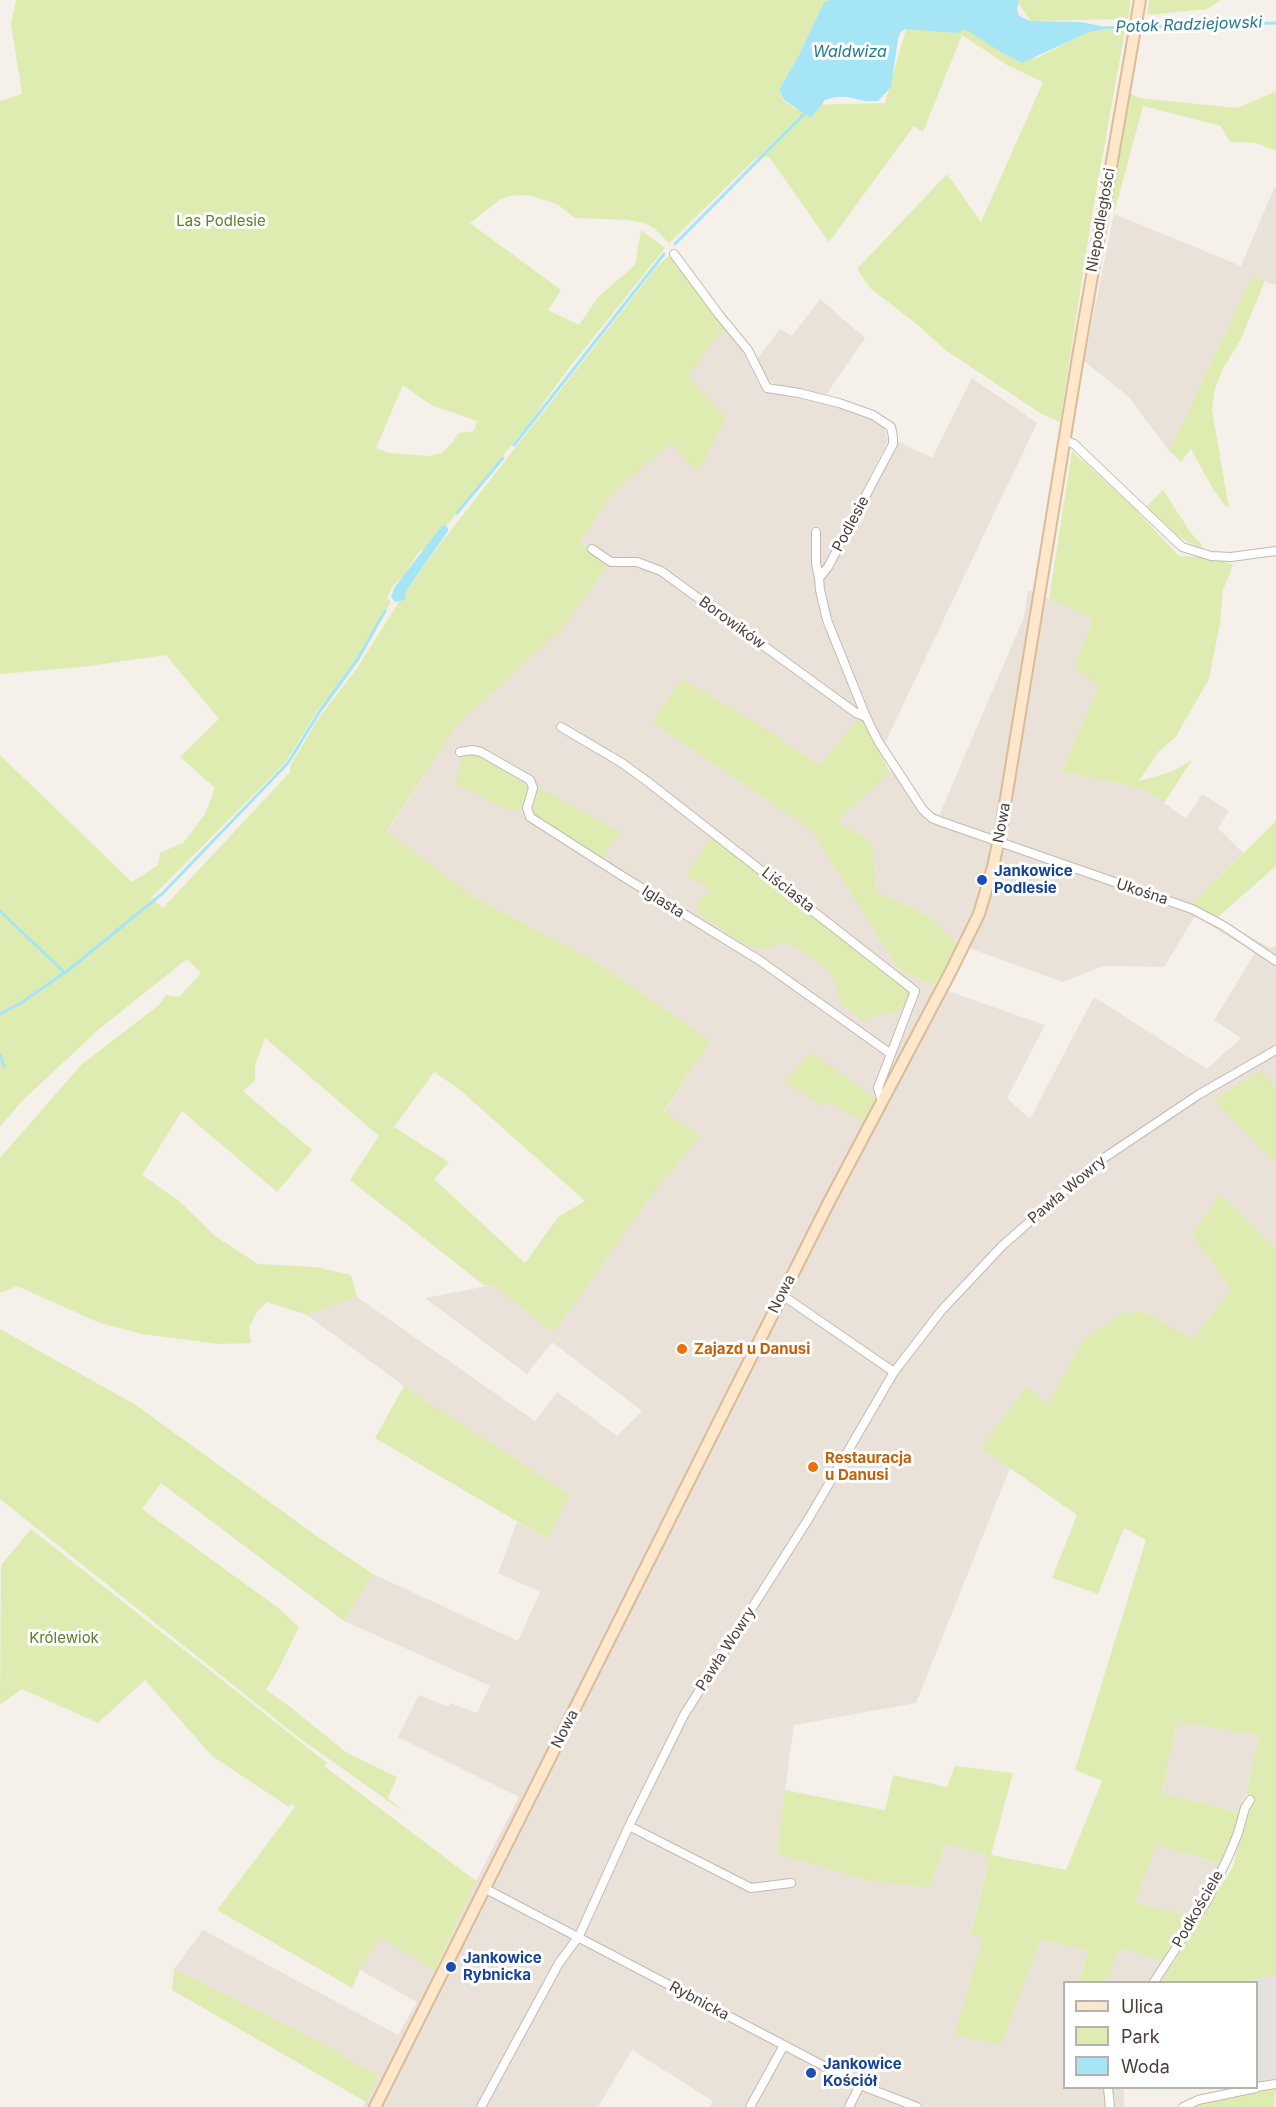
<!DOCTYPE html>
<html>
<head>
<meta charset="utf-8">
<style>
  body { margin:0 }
  #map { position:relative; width:1276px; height:2107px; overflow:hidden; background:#f6f0ea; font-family:Inter,sans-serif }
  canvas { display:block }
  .legend { position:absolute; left:1063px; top:1981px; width:195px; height:108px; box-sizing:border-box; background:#fff; border:2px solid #b7b2af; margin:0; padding:8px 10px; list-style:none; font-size:18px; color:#4b3f38 }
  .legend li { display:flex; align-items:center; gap:12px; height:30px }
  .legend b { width:30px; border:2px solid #b7b2af }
</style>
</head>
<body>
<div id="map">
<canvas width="1276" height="2107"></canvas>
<ul class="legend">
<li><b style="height:8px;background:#ffe7cb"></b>Ulica</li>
<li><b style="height:16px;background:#deecb2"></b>Park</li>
<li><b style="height:16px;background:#a5e5f5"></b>Woda</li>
</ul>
</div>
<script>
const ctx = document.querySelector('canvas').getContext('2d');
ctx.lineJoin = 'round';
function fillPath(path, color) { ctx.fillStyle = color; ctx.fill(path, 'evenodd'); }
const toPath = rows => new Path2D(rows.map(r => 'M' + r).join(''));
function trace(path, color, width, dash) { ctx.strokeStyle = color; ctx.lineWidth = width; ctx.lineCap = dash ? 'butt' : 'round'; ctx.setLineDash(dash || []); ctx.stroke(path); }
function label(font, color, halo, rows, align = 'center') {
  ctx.font = font + ' Inter,sans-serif'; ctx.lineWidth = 6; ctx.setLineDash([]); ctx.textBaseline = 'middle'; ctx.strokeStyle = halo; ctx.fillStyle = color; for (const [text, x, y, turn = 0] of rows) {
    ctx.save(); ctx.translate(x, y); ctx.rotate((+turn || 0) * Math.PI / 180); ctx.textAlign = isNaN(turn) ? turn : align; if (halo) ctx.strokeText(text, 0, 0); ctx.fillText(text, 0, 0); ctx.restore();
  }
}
fillPath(toPath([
  [1274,188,1276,189,1276,285,1252,277,1169,451,1129,397,1084,361,1114,214,1241,266],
  [820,299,865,338,826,395,777,385,766,379,758,358,780,329,792,336],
  [722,329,743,351,760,387,771,393,849,408,883,425,888,440,842,533,897,441,932,458,972,378,1037,423,885,743,874,722,856,721,820,765,682,679,652,722,811,830,900,971,959,995,1045,1025,1007,1098,1030,1119,1094,997,1207,1069,1241,1038,1214,1020,1255,953,1195,916,1164,967,1103,966,1063,982,958,944,928,916,876,891,873,843,837,821,897,765,923,805,939,816,1024,617,1028,590,1093,619,1074,667,1098,687,1062,772,1145,789,1186,819,1202,794,1229,811,1218,828,1243,853,1192,904,1270,948,1276,946,1276,1087,1260,1072,1214,1100,1276,1164,1276,1250,1220,1195,1192,1234,1231,1290,1193,1339,1145,1312,1083,1340,1048,1404,1027,1386,981,1448,1010,1468,916,1703,794,1725,785,1790,777,1854,870,1881,930,1888,945,1844,991,1855,970,1934,983,1937,1001,2045,1041,1940,1088,1951,1079,1981,1082,1982,1064,1982,1064,2088,1124,2088,1124,2107,710,2107,713,2101,632,2050,598,2107,363,2107,378,2076,322,2043,174,1969,203,1930,398,2035,417,2002,360,1970,380,1936,436,1970,476,1881,519,1797,398,1737,419,1695,449,1707,450,1703,477,1713,490,1686,344,1621,373,1574,518,1641,540,1592,498,1573,517,1522,547,1539,570,1495,404,1386,307,1315,357,1297,535,1421,557,1392,617,1436,642,1411,552,1342,527,1374,425,1298,493,1285,554,1333,648,1200,700,1136,664,1112,711,1041,593,960,472,896,387,832,458,724,563,628,607,567,580,541,613,493,671,443,697,472,688,376],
  [1177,1722,1259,1735,1246,1794,1237,1812,1162,1793],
  [1157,1845,1219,1864,1209,1889,1191,1915,1135,1903],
  [1117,1949,1174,1963,1161,1982,1108,1982]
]), '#eae1d8');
fillPath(toPath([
  [16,0,842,0,823,4,799,55,779,90,783,100,797,110,799,105,885,103,906,29,973,27,1035,59,1094,29,1125,30,1091,221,1060,422,1040,413,944,349,918,325,871,289,857,269,947,174,981,222,1043,82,1007,65,962,35,923,132,914,126,829,242,769,157,756,158,669,243,655,229,645,223,627,220,575,218,557,204,528,195,510,196,501,199,470,223,561,290,548,310,579,325,599,296,635,265,641,230,665,248,565,373,530,422,430,546,419,552,404,575,392,587,387,599,391,602,356,662,318,710,285,763,151,898,163,908,290,772,290,766,318,719,357,668,404,594,437,548,656,268,670,254,743,351,722,330,688,376,726,417,698,473,671,443,613,493,580,541,607,567,563,628,458,724,387,831,472,896,593,960,711,1041,664,1111,700,1136,648,1200,554,1333,493,1285,485,1286,350,1180,379,1136,265,1038,255,1065,255,1081,243,1091,312,1150,277,1192,182,1111,142,1175,179,1201,215,1236,258,1264,316,1267,351,1275,357,1297,307,1315,267,1302,257,1312,249,1327,251,1343,219,1344,142,1334,100,1323,17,1286,0,1293,0,1158,81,1065,160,1004,166,995,179,997,201,973,187,959,98,1030,21,1102,0,1127,0,755,132,882,158,865,160,853,184,842,205,814,215,788,180,757,219,719,166,655,82,667,0,674,0,101,22,94,11,24],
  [403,385,431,405,477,421,474,431,459,433,452,443,442,453,429,456,389,453,376,448],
  [434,1072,460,1090,585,1201,558,1217,525,1263,434,1179,449,1162,394,1127],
  [1016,0,1131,0,1128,19,1031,21],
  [1149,0,1221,0,1207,9,1147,15],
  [1276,91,1276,151,1256,143,1230,142,1221,126,1143,106,1114,214,1111,191,1129,93,1139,98,1238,108],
  [1252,277,1265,281,1240,341,1224,367,1215,388,1212,410,1229,508,1225,506,1213,489,1191,449,1181,462,1169,451],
  [1072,451,1134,508,1179,556,1217,558,1233,565,1223,590,1220,623,1209,679,1175,738,1159,751,1139,781,1171,772,1192,760,1164,803,1145,789,1062,772,1098,687,1074,667,1093,619,1049,599],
  [1163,490,1191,533,1200,542,1203,550,1179,537,1146,507],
  [682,679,780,738,780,740,820,765,856,721,863,721,890,772,837,821,873,843,876,891,928,916,958,944,935,985,900,971,811,830,652,722],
  [468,754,477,755,525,784,528,795,522,808,512,812,456,784,461,760],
  [536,786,620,832,603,858,534,816,531,806],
  [1276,821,1276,866,1217,918,1192,904],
  [712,836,910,993,904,1008,890,1014,872,1015,864,1023,839,1001,837,983,827,970,812,957,783,941,773,947,760,949,743,944,698,913,697,902,712,891,686,875],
  [811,1052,876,1099,865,1123,830,1103,822,1106,785,1082],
  [1260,1071,1276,1087,1276,1164,1214,1100],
  [1220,1194,1276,1250,1276,1975,1248,1982,1161,1982,1233,1867,1243,1824,1253,1805,1251,1796,1246,1794,1259,1735,1177,1722,1162,1793,1237,1812,1241,1803,1241,1810,1236,1835,1223,1865,1157,1845,1135,1903,1191,1915,1209,1889,1205,1899,1165,1961,1118,1949,1108,1982,1079,1982,1088,1951,1041,1940,1001,2045,955,2035,983,1938,970,1935,988,1867,985,1854,945,1844,930,1888,870,1881,777,1854,785,1790,885,1810,893,1775,947,1787,955,1766,1013,1773,991,1855,1066,1870,1102,1781,1075,1770,1146,1540,1124,1528,1098,1594,1052,1578,1077,1515,981,1448,1027,1386,1048,1404,1083,1340,1123,1313,1145,1312,1193,1339,1231,1290,1192,1234],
  [0,1329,136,1405,318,1537,373,1574,344,1621,161,1483,142,1509,277,1607,299,1627,279,1668,266,1690,289,1706,347,1753,397,1777,388,1798,405,1813,298,1737,0,1499],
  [404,1386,570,1495,547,1539,375,1438],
  [31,1529,327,1763,324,1766,476,1881,435,1971,380,1937,360,1970,352,1988,217,1910,295,1807,292,1803,289,1807,212,1756,145,1680,98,1723,22,1689,0,1705,1,1565],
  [174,1969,322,2043,378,2076,366,2102,172,1990],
  [1276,2086,1274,2107,1190,2107,1199,2102]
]), '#deecb2');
fillPath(toPath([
  [1276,1975,1276,2079,1257,2083,1256,1982,1248,1982]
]), '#e4e1df');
fillPath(toPath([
  [831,0,1019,0,1017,9,1019,16,1030,21,1081,22,1101,26,1102,28,1101,30,1089,32,1022,63,1001,52,965,29,957,33,905,29,900,33,898,39,891,87,878,101,865,101,847,97,835,97,825,100,811,118,784,100,779,90,799,55,824,2],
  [445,525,448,528,448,531,406,591,405,600,395,602,391,597,394,588,441,527]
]), '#a5e5f5');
trace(toPath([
  [1098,28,1276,23],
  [675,244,804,114],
  [514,445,664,254],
  [457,513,503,458],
  [0,911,65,973,163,893,288,763,320,711,358,659,385,611],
  [0,1014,21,1003,64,973],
  [0,1055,4,1067]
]), '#a5e5f5', 3);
const street = toPath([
  [674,254,720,316,748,350,767,388,799,393,839,403,873,415,891,427,893,437,893,444,828,567,819,578,820,590,827,620,866,717,878,741,923,810,932,818,942,822,1192,909,1224,926,1276,961],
  [1064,440,1074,444,1182,547,1211,556,1231,557,1276,551],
  [816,532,816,563,819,578],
  [592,549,611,562,637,562,661,571,856,713,866,717],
  [561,727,622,763,648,782,915,991,878,1088,882,1101],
  [460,752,472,750,481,752,530,780,533,788,527,808,530,817,619,874,759,960,891,1054],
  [782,1295,894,1372],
  [629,1826,751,1888,791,1883],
  [484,1888,860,2085,917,2107],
  [1154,1982,1208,1899,1229,1855,1238,1833,1245,1808,1250,1800],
  [1256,2087,1276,2084],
  [1108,2088,1110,2107],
  [481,2107,559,1963,579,1936,629,1826,684,1715,809,1518,894,1372,941,1311,1002,1246,1095,1164,1198,1095,1276,1050],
  [750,2107,784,2045],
  [849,2107,860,2085],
  [1183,2107,1198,2100,1256,2088]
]);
const secondary = toPath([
  [375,2107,829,1202,951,971,979,914,993,867,1001,829,1079,351,1140,0]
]);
trace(street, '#c5b9af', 10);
trace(secondary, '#dbbc9a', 14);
trace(street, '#fff', 8);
trace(secondary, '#ffe7cb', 10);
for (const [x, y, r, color] of [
  [982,880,6,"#1a4fb4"],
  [682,1349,6,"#e8710a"],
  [813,1467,6,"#e8710a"],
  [451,1967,6,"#1a4fb4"],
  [811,2073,6,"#1a4fb4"]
]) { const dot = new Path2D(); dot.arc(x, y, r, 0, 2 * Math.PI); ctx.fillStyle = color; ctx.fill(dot); trace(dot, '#fff', 2); }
label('15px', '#4b3f38', '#fff', [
  ["Niepodległości",1101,220,-80],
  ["Podlesie",851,524,-62],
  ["Borowików",732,623,36],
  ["Nowa",1002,823,-80],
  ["Liściasta",788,890,38],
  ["Ukośna",1142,892,18],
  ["Iglasta",663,902,32],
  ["Pawła Wowry",1067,1190,-40],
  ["Nowa",782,1294,-63],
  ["Pawła Wowry",726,1649,-57],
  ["Nowa",565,1729,-63],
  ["Podkościele",1198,1909,-60],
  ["Rybnicka",699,2001,28]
]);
label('15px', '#5c8126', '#fff', [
  ["Las Podlesie",221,221],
  ["Królewiok",64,1638]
]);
label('bold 15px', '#164399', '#fff', [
  ["Jankowice",994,871],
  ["Podlesie",994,888],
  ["Jankowice",463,1958],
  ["Rybnicka",463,1975],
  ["Jankowice",823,2064],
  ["Kościół",823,2081]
], 'left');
label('bold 15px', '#c56008', '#fff', [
  ["Zajazd u Danusi",694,1349],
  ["Restauracja",825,1458],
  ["u Danusi",825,1475]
], 'left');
label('italic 16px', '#237c93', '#fff', [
  ["Potok Radziejowski",1189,25,-2],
  ["Waldwiza",850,52]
]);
</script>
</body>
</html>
